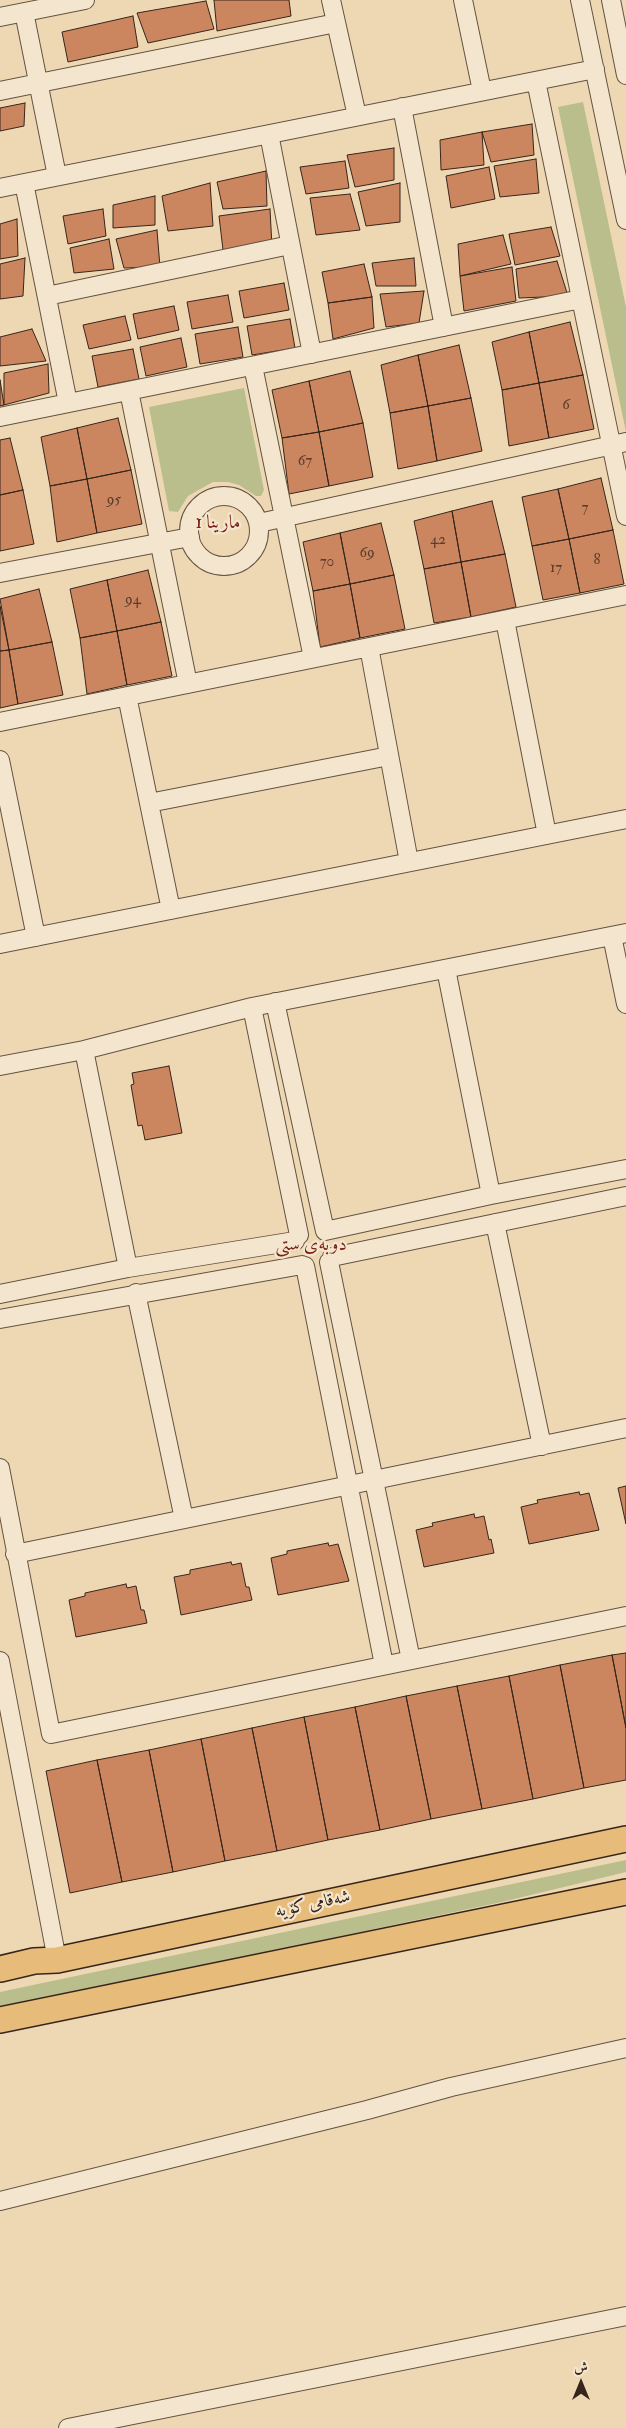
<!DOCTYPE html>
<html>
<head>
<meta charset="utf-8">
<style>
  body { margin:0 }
  #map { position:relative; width:626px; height:2428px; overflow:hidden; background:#eed8b4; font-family:"IM FELL Double Pica",Amiri,serif }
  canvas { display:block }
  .north { position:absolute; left:556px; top:2358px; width:50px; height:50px; -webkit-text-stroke:4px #f4e6ce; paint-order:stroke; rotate:0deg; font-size:14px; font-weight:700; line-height:20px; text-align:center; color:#37251b }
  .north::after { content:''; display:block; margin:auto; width:18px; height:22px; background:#37251b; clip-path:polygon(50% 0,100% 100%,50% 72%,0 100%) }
</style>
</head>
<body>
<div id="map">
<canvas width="626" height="2428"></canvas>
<div class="north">ش</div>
</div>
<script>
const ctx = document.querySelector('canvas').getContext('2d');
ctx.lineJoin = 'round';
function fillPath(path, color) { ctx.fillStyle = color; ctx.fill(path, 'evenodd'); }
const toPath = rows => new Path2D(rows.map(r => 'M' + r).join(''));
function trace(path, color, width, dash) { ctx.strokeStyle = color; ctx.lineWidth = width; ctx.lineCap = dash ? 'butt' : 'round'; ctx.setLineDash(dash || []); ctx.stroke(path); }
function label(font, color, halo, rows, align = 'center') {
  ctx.font = font + ' "IM FELL Double Pica",Amiri,serif'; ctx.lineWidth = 4.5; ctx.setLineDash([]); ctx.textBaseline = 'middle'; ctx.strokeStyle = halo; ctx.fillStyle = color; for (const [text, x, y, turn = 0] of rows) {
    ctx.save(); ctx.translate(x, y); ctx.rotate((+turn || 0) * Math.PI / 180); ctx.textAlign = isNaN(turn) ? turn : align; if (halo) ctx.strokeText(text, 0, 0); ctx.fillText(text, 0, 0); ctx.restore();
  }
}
fillPath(toPath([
  [583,102,626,307,626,432,558,107],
  [244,388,264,490,261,496,256,496,239,485,228,482,213,482,188,496,178,512,169,511,149,407],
  [626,1860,626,1872,502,1902,0,2008,0,1992]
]), '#babe8c');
const building = toPath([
  [214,0,289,0,291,16,217,31,214,0],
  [206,1,214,29,148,43,137,13,206,1],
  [133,16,138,47,68,62,62,32,133,16],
  [25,103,24,126,0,131,0,108,25,103],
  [532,124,534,155,491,162,482,132,532,124],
  [482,132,484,165,441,170,440,140,482,132],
  [394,148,394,180,355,187,347,155,394,148],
  [536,159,539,193,500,197,494,166,536,159],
  [345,161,349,188,306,194,300,167,345,161],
  [489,167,495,199,451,208,446,176,489,167],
  [266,171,267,206,223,209,217,182,266,171],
  [210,183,213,226,168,231,162,196,210,183],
  [400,183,400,222,366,226,358,192,400,183],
  [350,194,360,230,316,235,310,198,350,194],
  [155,196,155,225,113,228,113,205,155,196],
  [103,209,106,236,68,244,63,216,103,209],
  [270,209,272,247,223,250,219,216,270,209],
  [17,219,18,256,0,259,0,224,17,219],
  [551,227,560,256,515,265,509,234,551,227],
  [157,230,160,267,124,268,116,239,157,230],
  [503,235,511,264,460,276,458,244,503,235],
  [109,239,114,269,74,273,70,248,109,239],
  [25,258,23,296,0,299,0,264,25,258],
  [414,258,416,286,376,286,372,263,414,258],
  [557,261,568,296,519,298,516,269,557,261],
  [364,264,372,297,328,303,322,272,364,264],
  [512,267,516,301,464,311,460,276,512,267],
  [284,283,289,310,244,318,239,291,284,283],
  [424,291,419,323,386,327,380,294,424,291],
  [228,295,233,322,192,329,187,302,228,295],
  [372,297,374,328,333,339,328,303,372,297],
  [174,306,179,330,138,339,133,314,174,306],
  [125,316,131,340,89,349,83,325,125,316],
  [290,319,295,348,252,355,247,326,290,319],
  [570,322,583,375,539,383,529,332,570,322],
  [238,327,243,357,200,364,195,334,238,327],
  [32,329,46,361,0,366,0,337,32,329],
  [529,332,539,383,502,390,492,342,529,332],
  [181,338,187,367,146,376,140,347,181,338],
  [459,345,471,398,428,406,418,355,459,345],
  [133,349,139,379,98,387,92,356,133,349],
  [418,355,428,406,390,413,381,365,418,355],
  [48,364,49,393,4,405,4,373,48,364],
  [350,371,363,423,319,432,309,381,350,371],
  [583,375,594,429,549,438,539,383,583,375],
  [0,380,4,405,0,406,0,380],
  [309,381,319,432,282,438,272,390,309,381],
  [539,383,549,438,509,446,502,390,539,383],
  [471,398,482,451,437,461,428,406,471,398],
  [428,406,437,461,398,469,390,413,428,406],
  [118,418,131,470,87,479,77,428,118,418],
  [363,423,373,477,329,486,319,432,363,423],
  [77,428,87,479,50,486,41,437,77,428],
  [319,432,329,486,289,494,282,438,319,432],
  [10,438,23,490,0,495,0,440,10,438],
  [131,470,142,524,97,533,87,479,131,470],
  [601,478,613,530,569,539,558,489,601,478],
  [87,479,97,533,57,542,50,486,87,479],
  [558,489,569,539,532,546,522,497,558,489],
  [23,490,34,544,0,551,0,495,23,490],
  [492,501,505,554,461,562,452,511,492,501],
  [452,511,461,562,424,569,414,521,452,511],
  [381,523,394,575,350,584,340,533,381,523],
  [613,530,624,584,580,593,569,539,613,530],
  [340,533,350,584,313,591,303,542,340,533],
  [569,539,580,593,543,600,532,546,569,539],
  [505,554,516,607,471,617,461,562,505,554],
  [461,562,471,617,434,623,424,569,461,562],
  [148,570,161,622,117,631,107,580,148,570],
  [394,575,405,629,360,638,350,584,394,575],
  [107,580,117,631,80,638,70,589,107,580],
  [350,584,360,638,320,647,313,591,350,584],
  [39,589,52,642,9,650,0,599,39,589],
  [0,606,9,650,0,651,0,606],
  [161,622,172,676,127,685,117,631,161,622],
  [117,631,127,685,87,694,80,638,117,631],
  [52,642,63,695,18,704,9,650,52,642],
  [9,650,18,704,0,708,0,651,9,650],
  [169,1066,182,1133,145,1140,142,1125,138,1126,131,1085,134,1084,132,1073,169,1066],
  [626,1486,626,1524,618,1488,626,1486],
  [579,1492,580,1495,589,1493,599,1530,529,1544,521,1507,538,1503,537,1500,579,1492],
  [474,1514,475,1518,484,1516,489,1540,491,1539,494,1553,424,1567,416,1530,433,1526,432,1523,474,1514],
  [328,1543,329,1546,338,1544,349,1581,278,1595,271,1558,287,1554,287,1551,328,1543],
  [231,1562,232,1565,241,1563,246,1587,249,1587,252,1600,181,1615,174,1577,190,1574,190,1570,231,1562],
  [126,1584,127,1588,136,1586,141,1610,144,1610,147,1623,76,1637,69,1600,85,1596,85,1593,126,1584],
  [626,1653,626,1728,612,1655,626,1653],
  [612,1655,626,1728,626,1780,584,1788,560,1665,612,1655],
  [560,1665,584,1788,533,1799,509,1676,560,1665],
  [509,1676,533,1799,482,1809,457,1686,509,1676],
  [457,1686,482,1809,431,1819,406,1696,457,1686],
  [406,1696,431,1819,380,1830,355,1707,406,1696],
  [355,1707,380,1830,328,1840,304,1717,355,1707],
  [304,1717,328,1840,277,1851,252,1728,304,1717],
  [252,1728,277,1851,225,1861,201,1739,252,1728],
  [201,1739,225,1861,173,1872,149,1750,201,1739],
  [149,1750,173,1872,122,1882,97,1760,149,1750],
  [97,1760,122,1882,70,1893,46,1771,97,1760]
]);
fillPath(building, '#cb865f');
trace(building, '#37251b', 1);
const minor = toPath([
  [331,0,357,116],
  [463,0,482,91],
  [580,0,626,220],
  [611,0,626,75],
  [24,12,57,176],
  [0,17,85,0],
  [536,81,626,516],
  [0,91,336,23],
  [402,107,444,327],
  [269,134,312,354],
  [24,183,68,403],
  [0,188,595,69],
  [47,296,290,245],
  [253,366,313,658],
  [129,391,188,684],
  [0,417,581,299],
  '189 531a35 35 0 1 1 70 0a35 35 0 1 1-70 0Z',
  [259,523,626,442],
  [0,573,190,537],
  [505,620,547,835],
  [369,647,409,862],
  [127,696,171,910],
  [0,722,626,595],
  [0,760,36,937],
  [149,803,389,756],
  [612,936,626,1004],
  [0,944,626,819],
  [446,969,491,1195],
  [275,1002,325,1231,491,1195,626,1169],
  [252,1007,299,1235],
  [84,1050,128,1268],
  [0,1066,84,1050,252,1007,626,933],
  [495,1223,542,1446],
  [332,1257,626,1196],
  [329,1262,411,1660],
  [305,1266,384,1665],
  [136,1293,184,1519],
  [0,1294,128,1268,295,1241],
  [0,1319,302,1265],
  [0,1468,51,1734,626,1616],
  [15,1554,626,1428],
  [0,1661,57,1960],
  [0,2201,367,2110,451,2087,626,2048],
  [68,2428,626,2316]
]);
const highway = toPath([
  [0,1969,34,1961,57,1960,626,1839],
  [0,2020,626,1892]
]);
trace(minor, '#655241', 20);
trace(highway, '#37251b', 28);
trace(minor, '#f4e6ce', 18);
trace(highway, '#e7bc7a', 25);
label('15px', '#5c3d2c', null, [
  ["6",566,406],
  ["67",305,462],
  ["95",114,501],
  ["7",585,509],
  ["42",438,541],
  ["69",367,554],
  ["8",597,561],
  ["70",327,563],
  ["17",556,569],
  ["94",133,601]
]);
label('18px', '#37251b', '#f4e6ce', [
  ["شەقامی کۆیە",313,1905,-12]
]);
label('19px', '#7a1f14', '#f4e6ce', [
  ["مارینا 1",218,524],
  ["دوبه‌ی ستی",311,1246]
]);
</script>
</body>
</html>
